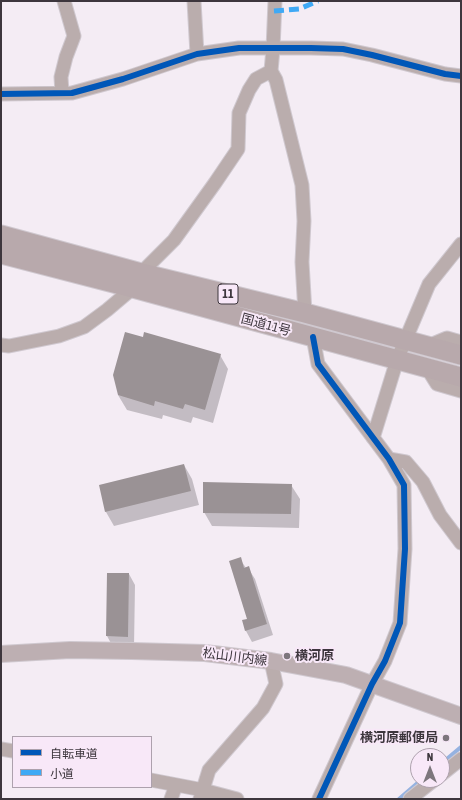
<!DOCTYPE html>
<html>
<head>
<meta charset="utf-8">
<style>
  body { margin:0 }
  #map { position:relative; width:462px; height:800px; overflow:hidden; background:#f4ecf4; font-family:"Asap Condensed","Noto Sans JP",sans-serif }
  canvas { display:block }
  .frame { position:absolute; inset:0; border:2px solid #3d363d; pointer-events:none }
  .legend { position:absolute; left:12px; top:736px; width:140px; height:52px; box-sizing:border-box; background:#f8e8f8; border:1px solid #ada1ad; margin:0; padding:5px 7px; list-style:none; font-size:12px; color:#3d363d }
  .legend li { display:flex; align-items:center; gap:8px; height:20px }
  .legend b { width:20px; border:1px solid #ada1ad }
  .north { position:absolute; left:410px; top:748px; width:40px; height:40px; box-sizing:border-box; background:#f8e8f8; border:1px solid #ada1ad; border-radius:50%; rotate:0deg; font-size:11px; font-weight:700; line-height:16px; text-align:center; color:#3d363d }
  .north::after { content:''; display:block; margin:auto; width:14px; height:18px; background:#7d767d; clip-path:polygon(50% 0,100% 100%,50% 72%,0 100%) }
</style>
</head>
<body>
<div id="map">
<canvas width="462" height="800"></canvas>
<div class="frame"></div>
<ul class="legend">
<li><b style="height:5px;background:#0057b8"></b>自転車道</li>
<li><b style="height:5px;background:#3fa9f5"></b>小道</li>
</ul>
<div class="north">N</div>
</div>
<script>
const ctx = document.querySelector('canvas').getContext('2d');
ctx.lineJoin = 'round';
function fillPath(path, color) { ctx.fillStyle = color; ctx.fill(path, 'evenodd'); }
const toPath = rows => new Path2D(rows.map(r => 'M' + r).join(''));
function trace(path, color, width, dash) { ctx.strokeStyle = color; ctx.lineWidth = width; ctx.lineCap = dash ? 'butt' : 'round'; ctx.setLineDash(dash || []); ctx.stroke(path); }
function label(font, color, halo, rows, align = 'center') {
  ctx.font = font + ' "Asap Condensed","Noto Sans JP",sans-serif'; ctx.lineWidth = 4; ctx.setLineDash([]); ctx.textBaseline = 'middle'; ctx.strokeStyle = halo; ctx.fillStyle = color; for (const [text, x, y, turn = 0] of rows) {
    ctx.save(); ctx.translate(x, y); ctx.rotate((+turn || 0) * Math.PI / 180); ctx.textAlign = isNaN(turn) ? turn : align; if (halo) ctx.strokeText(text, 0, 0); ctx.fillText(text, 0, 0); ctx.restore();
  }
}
fillPath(toPath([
  [220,355,228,369,213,423,193,417,191,423,163,415,162,419,127,410,118,395],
  [184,465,192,479,199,505,114,526,106,512,100,486],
  [291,485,300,499,299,528,212,526,204,512],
  [240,559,246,568,248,568,255,579,273,635,252,642,246,631,243,621,248,619],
  [108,574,129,574,135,585,134,647,113,647,107,636]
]), '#0003');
trace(toPath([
  [442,763,461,747],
  [399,799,421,780]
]), '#95b2e0', 4);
fillPath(toPath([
  [125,332,143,337,144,332,221,354,205,410,185,404,183,409,155,401,154,406,118,395,113,375],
  [184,464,191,491,105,512,99,485],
  [203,482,292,484,291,514,203,513],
  [241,557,244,568,249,566,267,624,245,631,242,620,247,619,229,561],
  [107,573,129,573,128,637,106,636]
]), '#9a9295');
const minor = toPath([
  [194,1,197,54],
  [275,1,273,49,271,71,276,80,302,185,304,221,302,262,305,313],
  [62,93,61,77,66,57,74,36,64,1],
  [1,94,72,93,123,79,197,54,239,48,311,48,343,49,372,55,445,74,461,76],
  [141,273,174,240,215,183,238,149,239,113,249,90,256,79,271,71],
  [313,337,318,364,389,459,404,485,405,549,400,623,385,661,372,684,319,799],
  [1,345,9,346,59,336,84,327,107,310,133,288],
  [428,346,447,338,461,342],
  [427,368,437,384,461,391],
  [373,438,397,360,429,284,461,244],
  [389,459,406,462,423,482,440,515,461,543],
  [1,749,13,751],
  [442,774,461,759],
  [151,780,203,790,237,799],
  [171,799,176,785],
  [200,799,209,770,263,708,276,684,271,661],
  [410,799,434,780]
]);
const major = toPath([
  [1,654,70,650,132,651,205,653,271,661,346,675,461,716]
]);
const highway = toPath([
  [1,235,141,273,305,313,461,355],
  [1,254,133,288,461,377]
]);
trace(minor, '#cfc8cf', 15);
trace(major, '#cfc8cf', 18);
trace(highway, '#cfc8cf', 21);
trace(minor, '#baadad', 13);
trace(major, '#bdafb2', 16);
trace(highway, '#b8a9ac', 19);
trace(toPath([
  [274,11,299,9,318,1]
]), '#3fa9f5', 5, [10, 5]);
trace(toPath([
  [1,94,72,93,123,79,197,54,239,48,311,48,343,49,372,55,445,74,461,76],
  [313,337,318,364,389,459,404,485,405,549,400,623,385,661,372,684,319,799]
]), '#0057b8', 6);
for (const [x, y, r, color] of [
  [287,656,4,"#7d767d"],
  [446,738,4,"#7d767d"]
]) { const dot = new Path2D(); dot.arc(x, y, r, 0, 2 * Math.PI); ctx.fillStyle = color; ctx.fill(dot); trace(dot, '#f8e8f8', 1.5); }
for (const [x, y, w] of [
  [228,294,20]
]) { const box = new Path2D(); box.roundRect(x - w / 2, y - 10, w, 20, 3); ctx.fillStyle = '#f8e8f8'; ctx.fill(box); trace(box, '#3d363d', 1); }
label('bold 12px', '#3d363d', null, [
  ["11",228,294]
]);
label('13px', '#3d363d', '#f8e8f8', [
  ["国道11号",266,325,15],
  ["松山川内線",235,657,7]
]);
label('bold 13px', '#3d363d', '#f8e8f8', [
  ["横河原",295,656],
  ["横河原郵便局",438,738,"right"]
], 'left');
</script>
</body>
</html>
